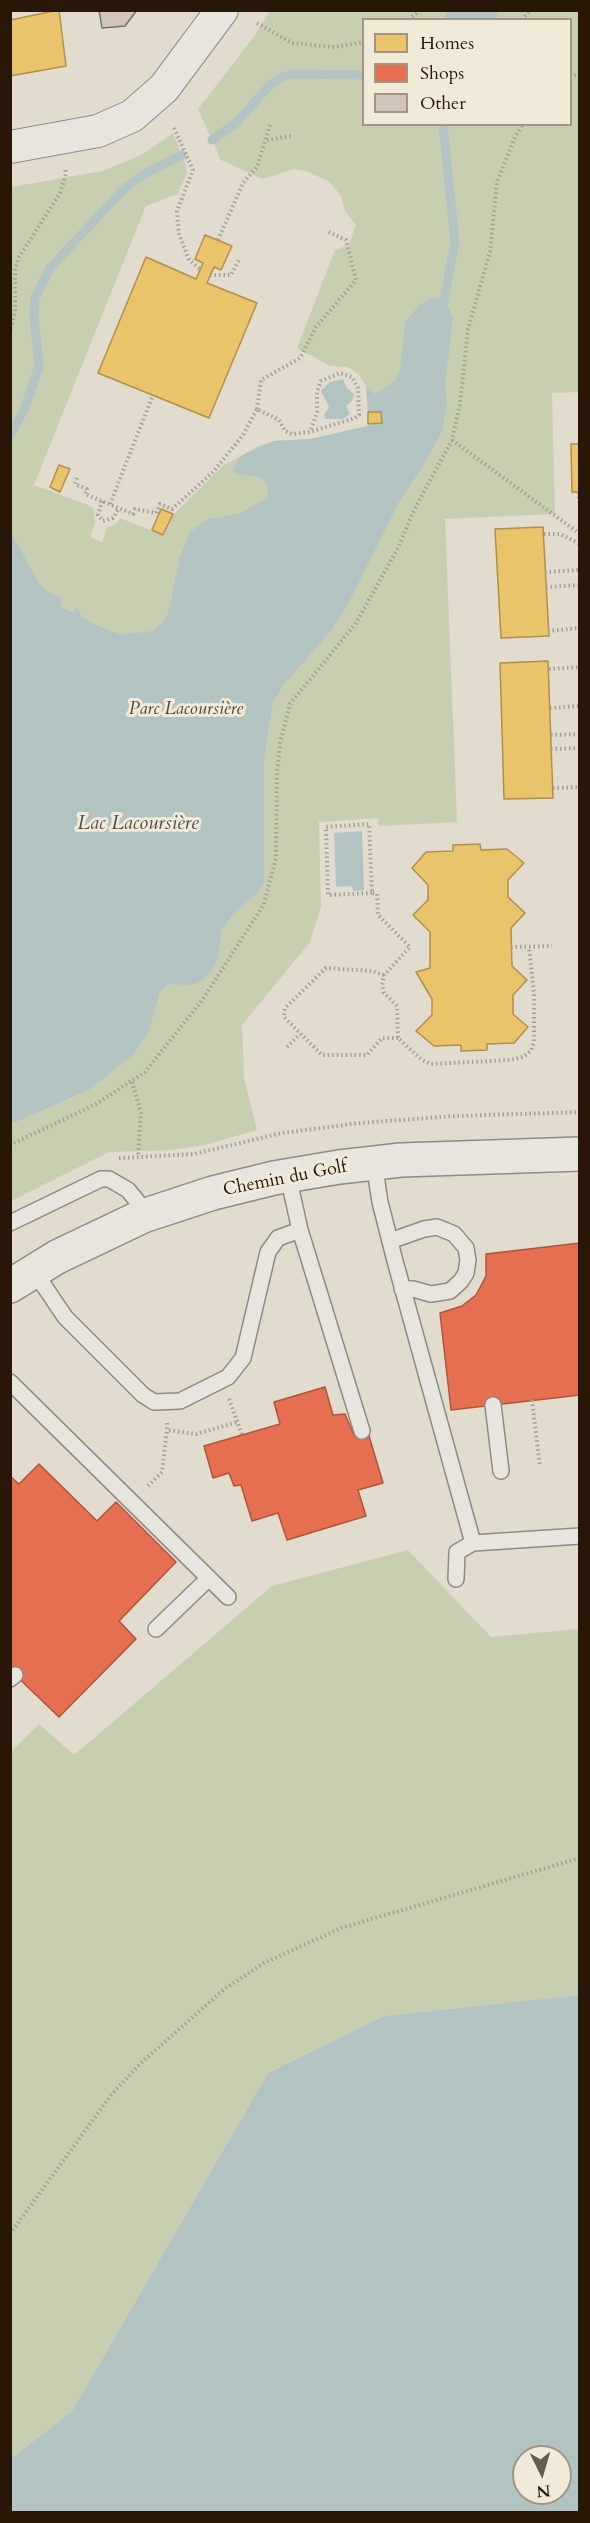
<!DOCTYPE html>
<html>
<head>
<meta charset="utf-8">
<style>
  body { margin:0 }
  #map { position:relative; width:590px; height:2523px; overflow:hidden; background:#e1dccd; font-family:Cardo,serif }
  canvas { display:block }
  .frame { position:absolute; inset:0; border:12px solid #281707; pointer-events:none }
  .legend { position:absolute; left:362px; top:18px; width:210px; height:108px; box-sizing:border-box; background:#f1ead9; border:2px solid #a19685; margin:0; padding:8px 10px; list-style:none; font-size:18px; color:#281707 }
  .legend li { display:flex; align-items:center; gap:12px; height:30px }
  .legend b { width:30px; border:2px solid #a19685 }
  .north { position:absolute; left:512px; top:2445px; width:60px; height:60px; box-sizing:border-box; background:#f1ead9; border:2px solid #a19685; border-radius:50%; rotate:175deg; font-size:16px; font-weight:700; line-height:24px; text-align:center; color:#281707 }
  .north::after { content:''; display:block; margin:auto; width:21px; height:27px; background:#695c4c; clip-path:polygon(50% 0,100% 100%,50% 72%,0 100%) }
</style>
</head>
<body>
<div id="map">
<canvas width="590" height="2523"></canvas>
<div class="frame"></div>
<ul class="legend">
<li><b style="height:16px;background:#e9c46a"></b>Homes</li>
<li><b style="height:16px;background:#e76f51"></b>Shops</li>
<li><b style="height:16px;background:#d3c4bb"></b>Other</li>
</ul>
<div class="north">N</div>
</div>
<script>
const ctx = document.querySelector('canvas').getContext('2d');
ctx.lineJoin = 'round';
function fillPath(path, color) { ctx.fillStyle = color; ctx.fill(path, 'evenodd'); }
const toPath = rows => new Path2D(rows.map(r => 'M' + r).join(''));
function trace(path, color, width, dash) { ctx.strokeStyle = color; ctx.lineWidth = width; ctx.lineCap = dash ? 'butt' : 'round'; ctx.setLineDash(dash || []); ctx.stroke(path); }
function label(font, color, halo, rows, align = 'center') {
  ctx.font = font + ' Cardo,serif'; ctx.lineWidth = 6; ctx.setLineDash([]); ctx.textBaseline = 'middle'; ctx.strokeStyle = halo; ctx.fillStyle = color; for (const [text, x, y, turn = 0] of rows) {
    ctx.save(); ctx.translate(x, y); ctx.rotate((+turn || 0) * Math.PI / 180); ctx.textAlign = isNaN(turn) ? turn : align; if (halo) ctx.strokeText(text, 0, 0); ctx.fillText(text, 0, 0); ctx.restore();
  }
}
fillPath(toPath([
  [270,11,579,11,579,392,552,393,555,514,445,519,457,822,379,826,378,818,319,822,321,907,310,942,242,1025,244,1078,257,1130,205,1145,173,1150,109,1152,11,1201,11,187,103,171,143,154,173,133,185,163,187,174,177,194,146,206,34,485,93,507,95,523,90,537,102,542,107,528,116,524,120,518,164,536,174,514,223,466,256,447,274,441,310,439,381,423,381,412,368,412,366,386,359,375,348,367,330,366,297,348,335,250,349,245,356,225,345,211,341,196,330,182,306,171,294,169,263,179,221,160,198,109,253,38],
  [364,20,570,20,570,124,364,124],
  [408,1550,491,1637,579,1629,579,1995,384,2016,268,2073,72,2411,11,2459,11,1752,39,1724,74,1755,272,1586]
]), '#c8ceb0');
fillPath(toPath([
  [447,11,497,11,497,19,444,19],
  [433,298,444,299,453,318,445,384,447,408,442,431,426,461,399,502,347,606,331,631,285,683,273,702,264,760,264,882,258,892,233,914,222,929,218,957,211,972,202,980,190,985,169,984,160,991,149,1031,133,1055,90,1089,11,1124,10,531,40,585,48,592,63,598,60,607,73,613,77,607,81,616,91,623,120,635,152,631,164,621,168,613,180,557,190,532,208,519,242,513,267,497,268,488,262,478,236,474,233,470,241,456,274,441,310,439,381,423,381,412,368,412,366,386,375,394,395,381,400,370,405,323,419,305],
  [343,379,346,387,354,394,352,401,346,406,350,414,343,419,325,419,324,415,329,407,321,391,330,382],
  [362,831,364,890,354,891,351,886,336,887,334,833],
  [579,1995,579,2512,11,2512,11,2459,72,2411,268,2073,384,2016],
  [524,2457,560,2457,560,2493,524,2493]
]), '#b1c4c2');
const homes = toPath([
  [59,10,66,66,10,76,10,20,59,10],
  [205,235,232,246,221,270,214,267,207,283,257,303,209,418,98,373,146,257,196,279,203,263,195,259,205,235],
  [368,412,381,412,382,423,368,424,368,412],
  [571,444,580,444,580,492,572,492,571,444],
  [59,465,70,469,60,492,50,487,59,465],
  [161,509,173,514,163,535,152,530,161,509],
  [543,527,549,636,501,638,495,529,543,527],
  [548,661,553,798,504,799,500,663,548,661],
  [480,844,481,850,507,849,524,863,508,880,508,897,525,913,511,928,512,966,527,980,513,995,513,1014,528,1027,514,1043,487,1044,487,1050,461,1051,461,1045,434,1046,416,1031,432,1015,432,999,416,972,430,968,430,932,413,915,428,900,428,885,412,868,426,852,453,851,453,845,480,844]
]);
fillPath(homes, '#e9c46a');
trace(homes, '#af904c', 1.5);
const shops = toPath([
  [580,1243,580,1395,451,1410,440,1313,462,1306,476,1295,486,1276,486,1254,580,1243],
  [325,1387,333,1415,345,1414,353,1433,367,1429,383,1483,358,1490,366,1516,287,1540,278,1513,252,1521,241,1485,234,1486,229,1473,213,1478,204,1446,280,1424,274,1402,325,1387],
  [39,1464,97,1521,116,1502,176,1562,119,1621,136,1639,59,1717,10,1670,10,1476,19,1484,39,1464]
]);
fillPath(shops, '#e76f51');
trace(shops, '#ae553b', 1.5);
trace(toPath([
  [212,140,236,123,270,85,282,77,292,74,364,75],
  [442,309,455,243,443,124],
  [10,435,25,408,39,366,34,315,35,298,50,268,123,190,144,174,182,155]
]), '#b1c4c2', 9);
const building = toPath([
  [99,10,137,10,125,26,102,28,99,10]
]);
fillPath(building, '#d3c4bb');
trace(building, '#757066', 1.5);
const service = toPath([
  [374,1163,380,1202,395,1261,473,1543,580,1536],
  [10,1223,101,1179,109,1179,128,1190,137,1201,143,1216],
  [300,1230,362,1431],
  [390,1241,424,1229,437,1227,454,1234,466,1248,468,1260,466,1273,461,1281,450,1291,431,1294,413,1289,402,1289],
  [34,1271,65,1317,143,1395,154,1402,180,1401,228,1377,243,1358,268,1252,278,1238,300,1230,288,1176],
  [10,1382,228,1597],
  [493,1405,501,1471],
  [456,1579,457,1552,473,1543],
  [156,1629,209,1578],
  [10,1679,15,1675]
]);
const minor = toPath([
  [10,147,98,131,132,116,164,88,222,10]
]);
const tertiary = toPath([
  [10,1286,57,1257,143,1216,213,1193,274,1178,339,1167,401,1160,580,1154]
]);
trace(service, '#908b80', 18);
trace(minor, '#908b80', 34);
trace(tertiary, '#908b80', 36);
trace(toPath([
  [409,20,420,10],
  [522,20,530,10],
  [257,23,292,43,334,47,364,42],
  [570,77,580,73],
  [174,128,193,170,177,211,179,234,189,260,200,269],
  [267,140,291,136],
  [218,240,243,183,257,167,270,125],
  [210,275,231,275,240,258],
  [10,333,15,310,15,270,19,257,60,193,66,174,65,168],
  [257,409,261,380,300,358,316,327,356,280,346,240,326,231],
  [452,440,580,534],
  [77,478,75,484,87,489,85,494,133,514,135,509,156,513,160,504,172,509,212,473,243,435,257,409,279,420,285,431,292,434,310,432,355,418,359,415,358,388,352,377,340,373,321,381,317,392,317,412,310,432],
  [578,492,580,504],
  [102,501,98,515,103,521,113,518,119,508],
  [110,504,153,395],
  [544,534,560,534,580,544],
  [545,572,580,570],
  [546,587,580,585],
  [548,631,580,628],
  [549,669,580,667],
  [550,708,580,706],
  [551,735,580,734],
  [551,749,580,748],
  [553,788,580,787],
  [372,893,328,895,326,827,369,824,372,893,377,894,378,915,410,947,384,975,382,985,384,993,397,1006,398,1038,422,1060,431,1064,510,1060,523,1057,531,1051,534,1042,534,994,529,947],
  [511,947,552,946],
  [384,975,372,971,326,968,285,1008,284,1017,322,1055,367,1055,382,1038,398,1038],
  [287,1047,300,1034],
  [132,1082,141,1113,138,1157],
  [10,1145,96,1104,145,1072,203,999,264,904,276,858,277,773,280,743,290,704,356,623,398,548,414,510,452,440,460,404,468,329,490,252,497,182,515,137,523,124],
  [119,1158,194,1154,282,1133,360,1123,455,1116,580,1112],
  [229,1399,242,1435],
  [532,1400,540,1467],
  [167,1423,167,1430,196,1434,238,1422],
  [148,1486,162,1472,167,1430],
  [10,2234,111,2095,140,2064,223,1990,264,1963,341,1928,580,1858]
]), '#a39f97', 4, [1.5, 3]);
trace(service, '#e8e5de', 15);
trace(minor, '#e8e5de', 32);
trace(tertiary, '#e8e5de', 33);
label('italic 18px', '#524a32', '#f1ead9', [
  ["Parc Lacoursière",186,710]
]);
label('18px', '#281707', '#f1ead9', [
  ["Chemin du Golf",285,1179,-11]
]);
label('italic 20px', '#515047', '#f1ead9', [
  ["Lac Lacoursière",138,824]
]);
</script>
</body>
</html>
